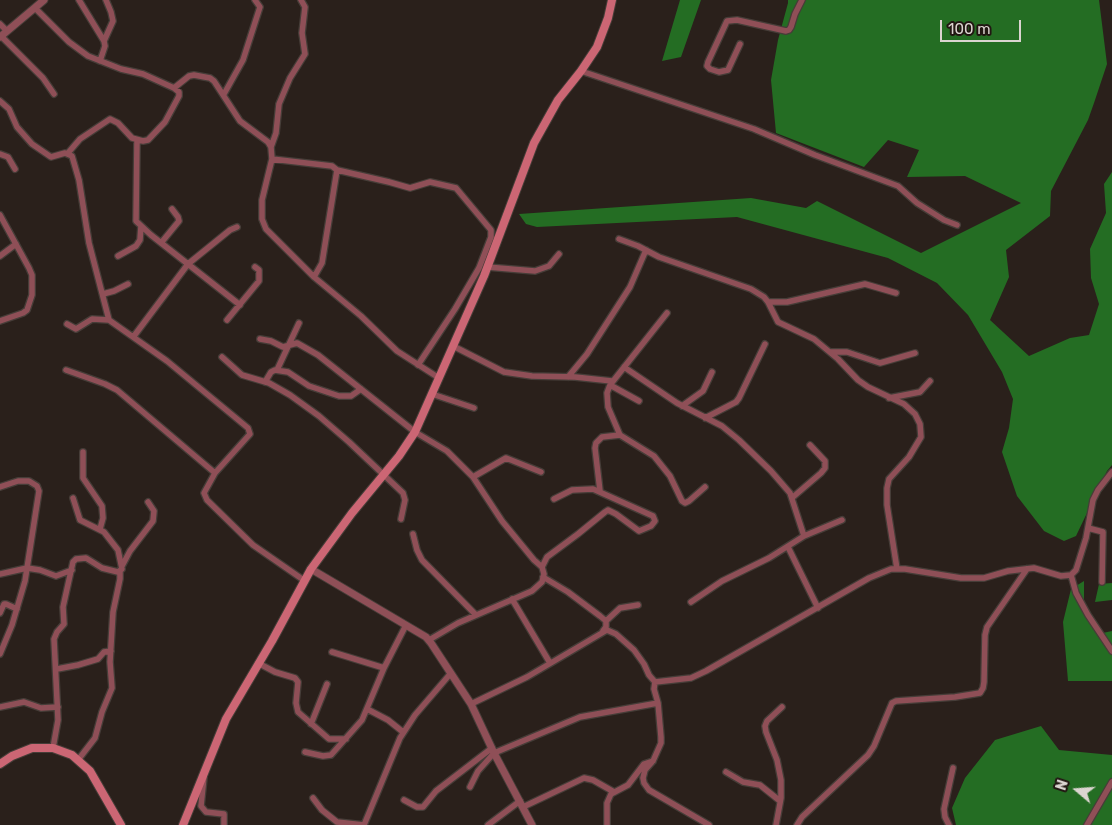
<!DOCTYPE html>
<html>
<head>
<meta charset="utf-8">
<style>
  body { margin:0 }
  #map { position:relative; width:1112px; height:825px; overflow:hidden; background:#2a201b; font-family:Rubik,sans-serif }
  canvas { display:block }
  .north { position:absolute; left:1052px; top:765px; width:50px; height:50px; -webkit-text-stroke:4px #211712; paint-order:stroke; rotate:288deg; font-size:14px; font-weight:700; line-height:20px; text-align:center; color:#dbd4d0 }
  .north::after { content:''; display:block; margin:auto; width:18px; height:22px; background:#dbd4d0; clip-path:polygon(50% 0,100% 100%,50% 72%,0 100%) }
  .scale { position:absolute; left:940px; top:20px; width:81px; height:22px; box-sizing:border-box; border:2px solid #dbd4d0; border-top:0; padding-left:6px; font-size:15px; line-height:18px; white-space:nowrap; color:#dbd4d0; -webkit-text-stroke:4px #211712; paint-order:stroke }
</style>
</head>
<body>
<div id="map">
<canvas width="1112" height="825"></canvas>
<div class="north">N</div>
<div class="scale">100 m</div>
</div>
<script>
const ctx = document.querySelector('canvas').getContext('2d');
ctx.lineJoin = 'round';
function fillPath(path, color) { ctx.fillStyle = color; ctx.fill(path, 'evenodd'); }
const toPath = rows => new Path2D(rows.map(r => 'M' + r).join(''));
function trace(path, color, width, dash) { ctx.strokeStyle = color; ctx.lineWidth = width; ctx.lineCap = dash ? 'butt' : 'round'; ctx.setLineDash(dash || []); ctx.stroke(path); }
fillPath(toPath([
  [680,0,701,0,681,57,662,61],
  [788,0,1099,0,1107,64,1094,103,1088,120,1051,191,1050,216,1006,250,1009,277,990,320,1029,356,1070,338,1089,335,1099,304,1091,278,1090,249,1106,213,1104,184,1112,172,1112,465,1107,471,1076,536,1064,541,1044,531,1017,496,1002,452,1009,428,1013,399,1002,372,968,315,937,283,888,258,737,217,537,227,526,224,519,214,751,198,806,208,817,201,921,253,1021,203,965,176,907,177,919,150,888,140,864,167,776,133,771,80,778,40,788,3],
  [1084,581,1084,607,1098,634,1112,631,1112,681,1068,681,1063,622,1071,589],
  [1112,583,1112,600,1095,602,1099,584],
  [1041,726,1059,750,1112,755,1112,825,956,825,952,808,965,778,995,740]
]), '#246d23');
const minor = toPath([
  [79,0,104,41,105,46,100,61],
  [35,8,69,42,88,56,121,69,143,74,174,88,179,92,179,96,165,122,148,140,143,141,132,138,118,123,110,119,80,139,68,153],
  [0,24,7,31],
  [1,36,43,78,54,94],
  [104,41,113,21,111,12,106,0],
  [740,44,728,70,719,72,710,69,707,66,708,62,727,21,737,20,786,31,789,30,791,27,795,14,802,0],
  [581,71,754,129,815,155,898,186,917,203,944,220,957,225],
  [174,88,189,76,194,75,210,78,214,81,240,121,268,142,271,147,272,159,262,200,262,219,266,229,314,277,361,316,397,351,439,378],
  [224,94,243,60,260,7,255,0],
  [0,101,9,109,17,127,32,144,51,157,65,153,72,156,79,180,89,243,109,320],
  [137,140,136,221,151,235,240,305],
  [271,147,276,133,279,104,290,78,305,54,302,33,305,7,301,0],
  [0,154,8,157,15,169],
  [272,159,332,166,337,170,322,263,314,277],
  [337,170,389,182,410,188,430,182,456,188,491,230,491,237,479,268,455,309,418,365],
  [0,215,29,268,32,275,32,295,27,310,23,313,0,321],
  [619,239,638,246,659,257,751,289,764,297,768,302,778,322,814,339,838,359,858,380,868,387,904,404,915,414,920,424,921,437,909,457,889,479,887,488,887,505,897,569],
  [161,243,179,221,178,217,172,209],
  [0,256,16,244],
  [118,256,136,246,140,240,141,226],
  [487,267,535,271,549,266,559,254],
  [103,294,114,291,128,284],
  [768,302,787,302,865,284,896,293],
  [667,313,610,385,607,393,608,407,620,435,654,456,670,476,682,501,685,503,689,501,705,487],
  [227,320,259,281,259,270,255,267],
  [134,336,188,264,230,230,237,227],
  [260,339,271,341,283,347,297,343,318,355,415,432,447,451,473,477,502,521,534,560,542,567],
  [453,346,504,372,532,376,575,377,612,381],
  [830,352,847,352,880,363,915,353],
  [222,357,242,375,269,383,290,395,319,416,349,442,403,493,405,500,401,519],
  [624,367,677,403,722,426,739,440,771,471,790,493,804,536],
  [66,370,105,384,117,390,215,473,250,434,248,428,167,361,109,320,92,319,76,329,67,324],
  [277,370,299,323],
  [568,377,587,354,630,287,646,250],
  [265,382,271,372,275,370,288,372,309,386,339,396,351,396,361,389],
  [610,385,639,401],
  [432,394,474,408],
  [889,398,920,392,930,381],
  [682,406,703,391,712,372],
  [705,418,736,402,739,398,765,344],
  [83,452,83,478,102,506,103,518,100,529],
  [215,473,204,493,207,500,253,545,305,581],
  [473,477,506,458,541,472],
  [0,487,18,481,29,481,37,486,39,491,25,581,12,625,0,654],
  [600,491,595,448,596,443,602,437,620,435],
  [793,497,821,473,825,468,825,461,810,445],
  [1088,528,1103,532,1102,582],
  [413,534,417,550,422,560,476,615],
  [788,547,818,608],
  [122,566,130,551,153,521,154,511,148,502],
  [0,574,27,568,40,570,56,576,72,570],
  [1071,575,1076,593,1088,615,1112,651],
  [543,577,568,592,600,616,606,621,606,627,603,631],
  [512,599,550,663],
  [691,602,722,581,769,558,804,536,842,520],
  [0,613,4,604,6,604,17,609],
  [606,621,620,608,638,605],
  [429,640,458,623,532,591,542,582,544,574,542,567,547,557,578,534,605,512,608,510,616,514,639,531,651,526,655,521,653,516,593,489,572,490,554,499],
  [332,652,384,668],
  [258,663,275,672,295,678,298,682,296,703,298,712,329,739,346,739],
  [57,669,78,665,98,659,104,652,111,651],
  [471,704,527,677,607,630,616,634,634,650,644,664,649,675,655,682],
  [0,707,24,702,41,708,58,707],
  [367,709,388,720,403,732],
  [311,724,327,684],
  [53,748,58,720,54,639,57,632,64,624,63,607,73,562,76,559,86,558,102,568,118,572,122,569,118,550,104,532,80,520,73,498],
  [305,752,323,756,331,755,362,720,384,668,406,625],
  [78,760,95,738,102,712,112,688,110,662,113,612,120,579,120,571],
  [726,772,743,782,760,785,780,801],
  [204,777,201,806,206,812,224,814,224,825],
  [470,787,478,771,494,753,580,717,658,703],
  [313,798,322,810,337,822,364,825],
  [404,800,417,807,423,807,436,791,492,748],
  [523,807,584,778,593,780,614,792],
  [364,825,400,738,415,715,451,673],
  [488,825,520,801],
  [607,825,607,803,611,794,628,785,644,764,653,761],
  [709,825,649,790,644,783,643,778,645,770,653,761,661,743,661,737,658,703,654,689,655,682,691,678,706,671,869,578,891,569,905,569,961,578,984,578,1008,571,1034,568,1061,576,1071,575,1076,570,1086,538,1093,500,1098,490,1112,472],
  [776,825,781,798,781,780,777,760,766,732,765,726,767,721,782,707],
  [797,825,802,817,868,755,874,746,892,703,896,701,955,697,980,693,983,688,984,682,985,635,987,627,1027,569],
  [949,825,945,817,944,809,953,768],
  [1087,825,1112,782]
]);
const tertiary = toPath([
  [0,37,44,0],
  [311,569,426,637,431,643,471,704,494,753,532,825]
]);
const secondary = toPath([
  [0,764,12,756,32,748,53,748,72,755,90,771,121,825],
  [183,825,226,719,272,641,311,569,352,513,399,456,415,432,484,276,534,143,558,100,581,71,597,47,608,18,612,0]
]);
trace(minor, '#463d38', 8);
trace(tertiary, '#463d38', 9);
trace(secondary, '#463d38', 10);
trace(minor, '#8f4f57', 5.5);
trace(tertiary, '#8f4f57', 7);
trace(secondary, '#cc6674', 8);
</script>
</body>
</html>
